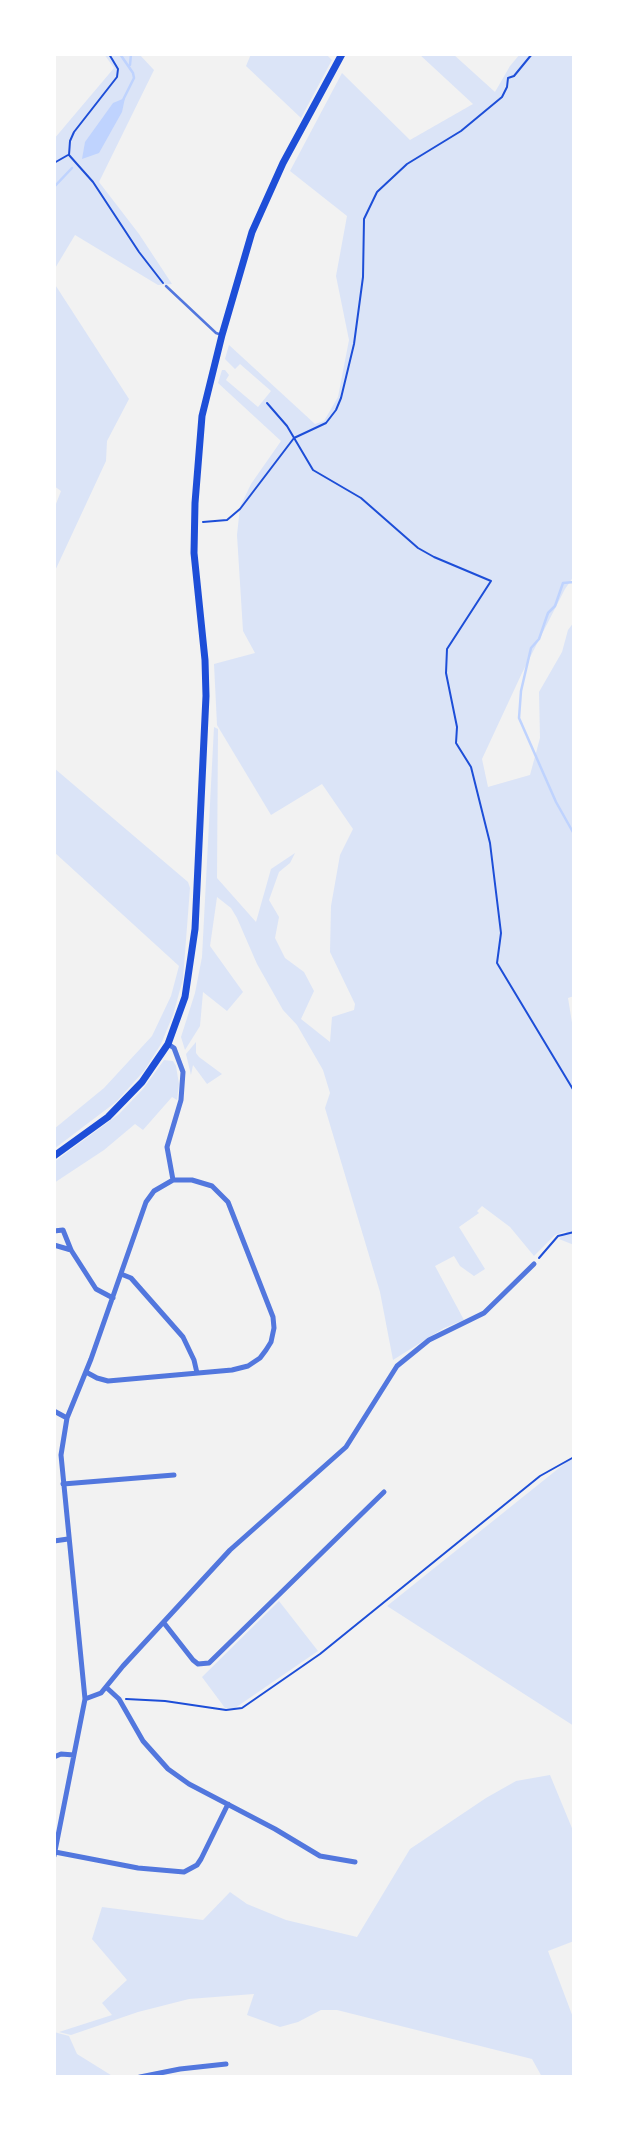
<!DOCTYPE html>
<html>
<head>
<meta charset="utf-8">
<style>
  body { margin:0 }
  #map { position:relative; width:628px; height:2131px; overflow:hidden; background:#f2f2f2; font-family:"Asap Condensed",sans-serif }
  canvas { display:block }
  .frame { position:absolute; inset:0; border:56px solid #fff; pointer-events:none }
</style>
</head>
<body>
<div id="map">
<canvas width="628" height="2131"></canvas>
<div class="frame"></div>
</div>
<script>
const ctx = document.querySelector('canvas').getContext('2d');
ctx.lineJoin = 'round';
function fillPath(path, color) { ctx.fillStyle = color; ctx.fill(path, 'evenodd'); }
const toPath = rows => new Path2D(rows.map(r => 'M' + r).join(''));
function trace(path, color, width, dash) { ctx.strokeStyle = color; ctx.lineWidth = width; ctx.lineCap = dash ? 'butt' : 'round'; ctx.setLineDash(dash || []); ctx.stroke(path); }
fillPath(toPath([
  [104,54,139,54,154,70,99,182,139,234,172,284,158,285,75,235,54,270,54,139,114,68],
  [251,54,326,54,332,60,301,118,246,66],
  [419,54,453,54,495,92,510,66,520,54,574,54,574,576,565,589,522,673,482,759,488,787,530,775,540,738,539,692,562,652,568,630,574,622,574,996,568,998,574,1035,574,1245,559,1239,567,1231,555,1235,534,1256,510,1227,482,1206,477,1211,479,1213,459,1227,485,1269,474,1276,460,1266,454,1256,435,1266,464,1320,444,1328,393,1360,380,1292,325,1108,330,1093,323,1070,297,1025,283,1010,257,964,237,918,231,908,217,897,210,946,243,992,227,1011,203,992,200,1026,185,1050,181,1037,195,993,202,957,214,727,218,729,217,878,256,922,271,869,295,853,290,863,279,872,269,900,279,917,275,938,285,958,304,972,314,991,301,1019,330,1042,332,1017,354,1010,355,1004,330,952,331,906,340,855,353,829,322,784,271,815,217,725,214,664,255,653,243,631,237,535,240,507,251,484,281,441,218,383,222,370,225,370,229,375,226,380,258,407,271,391,240,364,235,369,225,359,229,345,315,424,324,421,338,397,349,340,336,276,347,216,290,171,342,73,410,140,473,104],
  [54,283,129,399,107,441,106,461,54,573,54,509,61,491,54,486],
  [54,768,188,882,190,888,183,979,173,1015,161,1044,144,1071,116,1102,54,1149,54,1129,104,1088,152,1036,171,996,179,966,54,852],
  [196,1042,196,1053,199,1057,222,1074,207,1084,193,1065,191,1075,186,1054],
  [164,1060,173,1061,176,1066,179,1084,177,1100,172,1097,143,1130,135,1124,104,1150,54,1183,54,1162,119,1114,143,1089],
  [574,1456,574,1726,387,1606],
  [279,1601,318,1651,235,1708,225,1708,202,1677],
  [550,1775,574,1833,574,1941,548,1951,574,2020,574,2077,542,2077,532,2059,337,2010,321,2010,298,2022,280,2027,247,2015,254,1994,189,1999,138,2012,71,2035,59,2032,112,2015,102,2003,127,1980,92,1939,102,1907,203,1920,230,1892,247,1904,286,1920,357,1937,410,1849,486,1798,516,1781],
  [54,2032,69,2036,77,2054,114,2077,54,2077]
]), '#dbe4f7');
fillPath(toPath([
  [125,98,122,112,99,153,82,159,85,142,113,103]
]), '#bfd3fe');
trace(toPath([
  [120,54,133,73,134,78,123,100],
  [130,65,131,54],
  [54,187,72,168],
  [574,582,563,583,555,606,548,613,539,639,531,648,521,691,519,718,556,802,574,834]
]), '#bfd3fe', 2.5);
trace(toPath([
  [109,54,118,69,117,77,74,132,70,141,69,155,93,182,139,252,163,283],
  [54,163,68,155],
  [267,403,287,426,313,470,361,498,418,548,434,557,491,581,447,649,446,673,457,727,456,743,471,767,490,843,501,933,497,963,574,1091],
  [203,522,227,520,240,509,294,438,326,423,336,410,341,398,354,344,363,277,364,219,377,192,407,164,461,131,502,97,507,87,508,78,514,76,532,54],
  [539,1258,558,1236,574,1232],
  [126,1699,165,1701,226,1710,242,1708,320,1654,540,1476,574,1457]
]), '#1d4ed8', 2);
trace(toPath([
  [166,286,216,333,222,335]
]), '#5277de', 2.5);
trace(toPath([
  [168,1044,174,1048,183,1072,181,1100,167,1147,173,1180],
  [54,1231,63,1230,71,1250,96,1289,113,1298],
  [54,1245,71,1250],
  [121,1274,131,1278,183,1337,194,1360,197,1373],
  [54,1411,67,1418],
  [63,1484,174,1475],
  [54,1541,68,1539],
  [164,1623,193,1660,198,1664,209,1663,384,1492],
  [107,1688,119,1699,143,1741,168,1769,189,1784,275,1829,320,1856,355,1862],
  [85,1699,101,1693,123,1666,230,1550,346,1447,397,1366,429,1340,484,1313,534,1264],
  [54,1757,61,1754,74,1755],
  [55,1852,138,1868,184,1872,197,1865,201,1859,228,1804],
  [54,1856,85,1699,61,1455,67,1418,91,1359,146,1202,154,1191,173,1180,192,1180,212,1186,228,1202,273,1317,274,1328,271,1342,266,1350,260,1358,248,1366,232,1370,108,1381,97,1378,86,1372],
  [140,2077,180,2069,226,2064]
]), '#5277de', 5);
trace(toPath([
  [54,1156,108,1117,142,1082,168,1044,185,997,195,929,206,696,205,660,194,553,195,503,202,416,222,335,252,232,283,163,342,54]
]), '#1d4ed8', 7);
</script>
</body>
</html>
